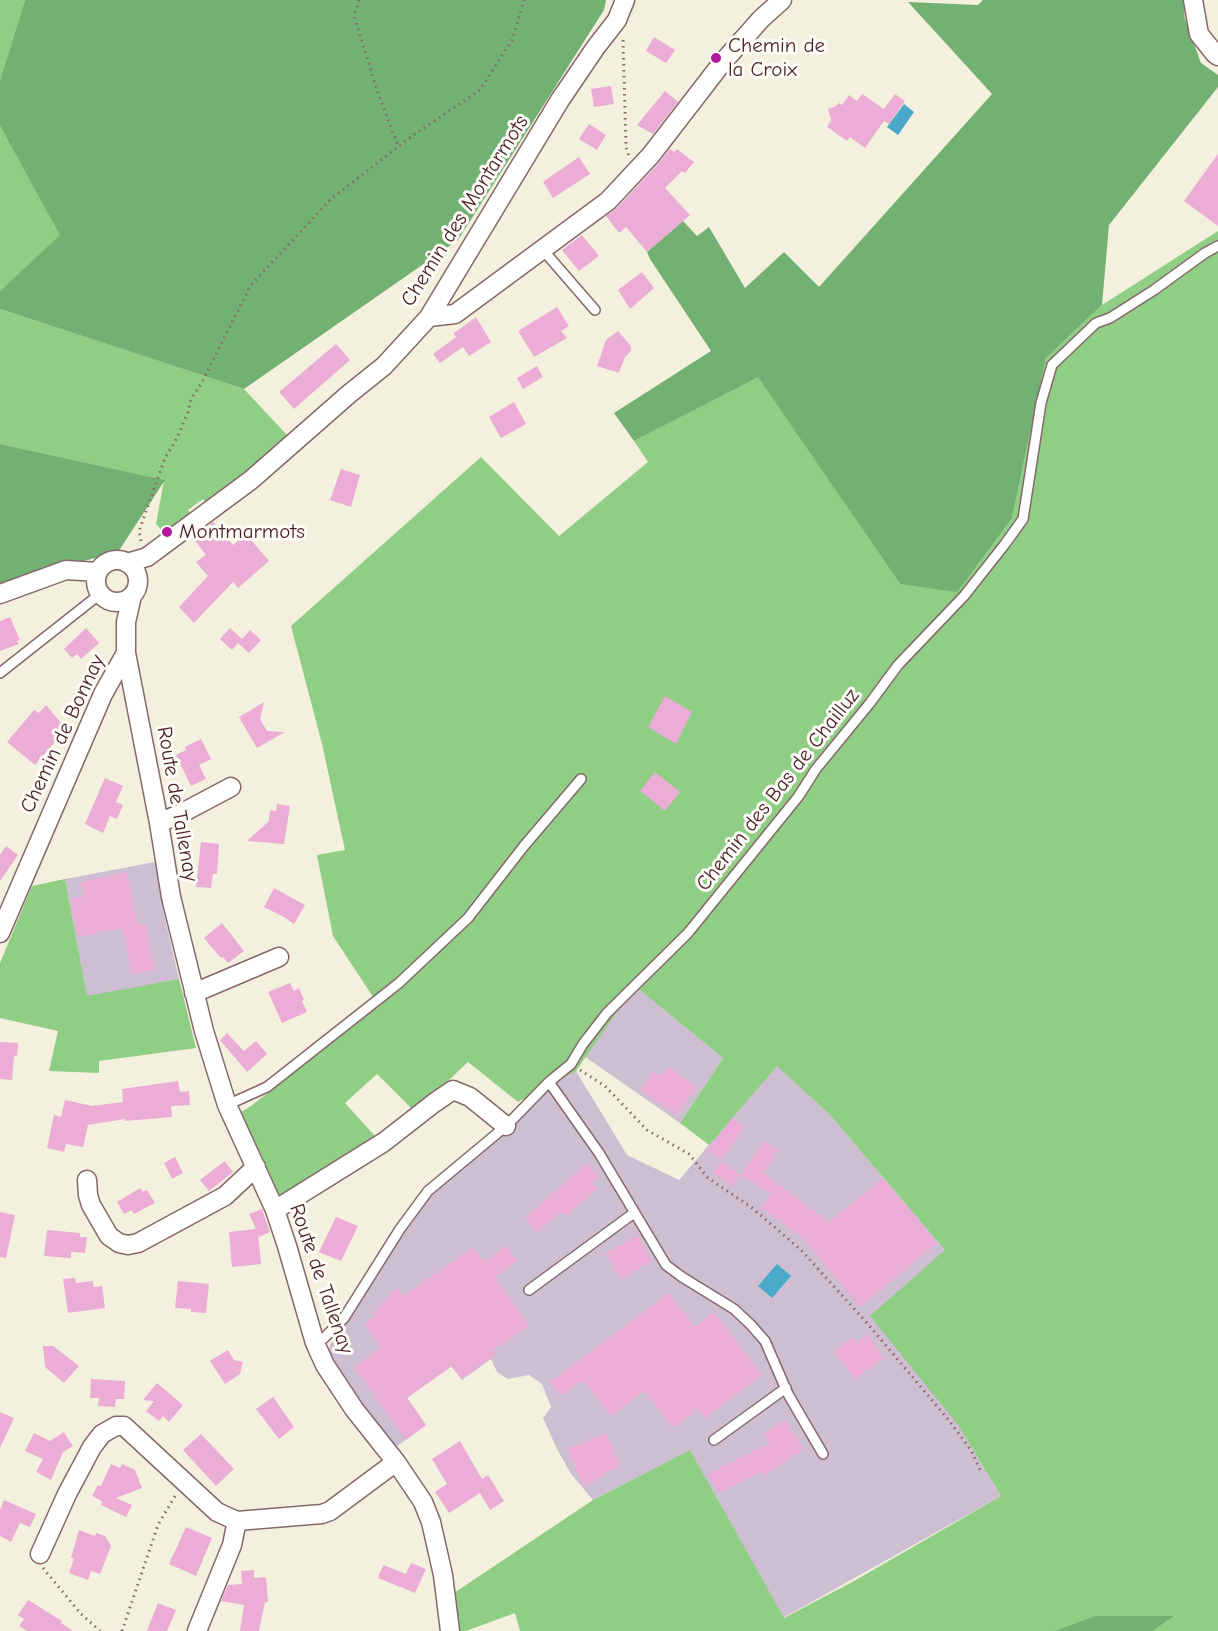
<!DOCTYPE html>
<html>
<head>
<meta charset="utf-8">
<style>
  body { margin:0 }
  canvas { display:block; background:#f4f0de }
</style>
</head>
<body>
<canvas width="1218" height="1631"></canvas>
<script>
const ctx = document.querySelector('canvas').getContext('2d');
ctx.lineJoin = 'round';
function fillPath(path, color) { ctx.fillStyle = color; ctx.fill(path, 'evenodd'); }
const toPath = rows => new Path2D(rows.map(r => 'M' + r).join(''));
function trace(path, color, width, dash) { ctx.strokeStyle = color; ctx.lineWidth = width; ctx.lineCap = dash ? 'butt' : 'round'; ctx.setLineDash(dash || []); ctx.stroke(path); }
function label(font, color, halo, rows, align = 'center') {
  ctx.font = font + ' "Comic Neue",sans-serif'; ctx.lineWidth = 6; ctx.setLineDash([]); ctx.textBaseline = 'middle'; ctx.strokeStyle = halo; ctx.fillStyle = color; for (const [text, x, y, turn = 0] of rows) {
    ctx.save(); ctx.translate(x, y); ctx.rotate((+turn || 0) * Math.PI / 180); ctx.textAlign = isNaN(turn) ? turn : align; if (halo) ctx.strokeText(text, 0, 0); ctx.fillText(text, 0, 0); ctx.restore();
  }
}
fillPath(toPath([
  [155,862,164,914,179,979,87,997,65,879],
  [639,989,723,1058,680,1123,584,1056,617,1008],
  [777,1065,829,1114,945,1250,958,1425,1001,1496,783,1618,690,1450,593,1500,571,1474,557,1449,543,1418,551,1407,542,1384,529,1375,508,1379,497,1372,491,1359,462,1380,451,1366,407,1398,426,1425,393,1449,381,1435,328,1354,330,1345,359,1302,397,1240,433,1191,560,1079,576,1071,627,1155,679,1180]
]), '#cebed2');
fillPath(toPath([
  [0,0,25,0,0,80],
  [0,126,61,235,0,291],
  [1218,231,1218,1631,520,1631,515,1613,466,1631,455,1631,451,1595,593,1500,690,1450,784,1618,854,1581,1001,1496,958,1425,870,1316,945,1250,829,1114,777,1066,709,1145,680,1123,723,1058,635,986,576,1071,518,1102,468,1062,415,1112,377,1074,345,1103,375,1136,322,1173,280,1198,236,1115,251,1106,379,1006,333,936,317,855,345,850,322,744,291,626,481,457,559,536,648,462,634,441,758,376,900,584,1012,518,1046,358,1102,305],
  [0,309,244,389,287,435,280,444,206,503,203,499,188,510,191,514,166,535,156,524,164,480,0,444],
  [65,879,87,996,179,979,196,1048,99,1061,99,1073,49,1071,58,1031,0,1018,0,963,32,886]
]), '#8fce84');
fillPath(toPath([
  [25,0,606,0,604,10,458,240,244,389,0,309,0,291,60,235,0,126,0,80],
  [983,0,1183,0,1185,19,1201,63,1218,75,1218,87,1109,225,1102,305,1046,358,1012,518,957,592,900,584,758,377,634,441,614,413,711,351,650,259,647,252,683,221,697,236,709,227,745,288,784,252,819,287,992,94,908,2,978,5],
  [0,444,165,480,118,552,0,583],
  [1096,1616,1174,1616,1152,1631,1055,1631]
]), '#73b172');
fillPath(toPath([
  [904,104,914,112,898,135,887,127],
  [777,1264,791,1276,772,1298,758,1286]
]), '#49a9c8');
fillPath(toPath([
  [654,37,675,50,666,63,646,51],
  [611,86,614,104,594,107,591,89],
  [665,91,678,102,653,134,637,125],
  [862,94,884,109,895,94,905,101,889,124,884,121,865,148,850,137,847,141,827,127,831,120,828,109,836,106,839,103,842,105,849,95,857,101],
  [589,124,606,135,597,150,579,139],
  [670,149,674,152,677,149,694,162,685,173,682,171,665,188,690,215,647,252,626,227,619,233,606,216,616,209,659,163],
  [1218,154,1218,226,1184,201],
  [579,157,590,174,553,198,543,182],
  [582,235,599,256,579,271,562,250],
  [642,272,654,288,630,309,618,290],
  [557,307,569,326,561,331,567,338,534,357,518,331],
  [476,317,491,342,469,356,463,347,440,363,433,354,456,337,454,333],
  [618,331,631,346,631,351,625,357,619,373,597,366,606,340],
  [336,344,350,360,294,409,279,392],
  [537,366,543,377,523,389,517,378],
  [514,402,526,424,501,438,489,417],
  [341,469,360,475,351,507,330,500],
  [213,522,233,545,246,534,269,561,238,588,233,582,194,623,179,607,208,576,196,562,206,555,193,538],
  [10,617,20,640,17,641,19,644,0,651,0,621],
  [86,628,99,643,81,659,77,654,72,658,64,649],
  [230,628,242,639,250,630,261,640,249,653,238,643,241,640,232,650,220,639],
  [665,696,692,712,676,744,648,727],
  [264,702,260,719,267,731,285,732,257,748,240,719,242,718,238,718],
  [46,705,66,729,35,765,7,742,34,710,39,713],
  [201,739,211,759,199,765,206,779,191,786,176,755,186,750,185,747],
  [655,772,680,792,665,811,640,791],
  [105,778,123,786,116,802,123,805,117,819,110,816,103,833,85,824],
  [277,804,290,806,284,844,247,841,269,821,270,810,276,811],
  [201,842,219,844,217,874,213,874,211,888,196,887],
  [6,846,18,855,0,881,0,855],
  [127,872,138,925,145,923,155,970,132,974,122,928,78,937,70,899,84,896,81,882],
  [274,888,305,905,294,924,284,917,264,907],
  [222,923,244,951,228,963,223,957,221,958,204,938],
  [290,983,294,991,299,988,304,1000,302,1001,307,1012,282,1023,268,992],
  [227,1033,244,1051,256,1041,267,1054,247,1072,220,1040],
  [0,1042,18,1043,17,1056,14,1056,12,1080,0,1079],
  [668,1067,697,1087,676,1115,640,1090,653,1071,661,1076],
  [178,1081,180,1092,189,1091,190,1105,171,1106,172,1117,125,1121,125,1119,88,1125,83,1147,66,1144,64,1152,47,1148,54,1115,61,1117,65,1100,92,1106,123,1102,122,1089],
  [732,1118,745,1127,721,1160,708,1151],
  [765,1141,778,1151,763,1173,829,1222,883,1178,937,1243,860,1307,802,1237,761,1208,771,1194,741,1175],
  [175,1157,183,1173,172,1179,164,1163],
  [225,1161,233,1172,209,1191,200,1180],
  [721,1161,741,1175,732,1186,713,1173],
  [587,1163,600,1177,592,1183,597,1189,565,1217,561,1212,537,1232,525,1218],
  [140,1188,143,1192,147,1190,155,1203,134,1214,132,1210,124,1214,117,1202],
  [262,1209,270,1232,259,1237,258,1234,261,1264,232,1267,229,1232,256,1229,249,1214],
  [0,1212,15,1215,6,1258,0,1257],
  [336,1217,358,1226,341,1261,319,1252],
  [47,1230,80,1233,80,1237,87,1237,85,1253,71,1252,71,1258,44,1256],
  [637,1235,652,1261,621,1280,606,1254],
  [506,1246,517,1261,495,1277,529,1326,494,1350,497,1354,461,1379,452,1366,407,1398,426,1425,406,1440,354,1367,381,1348,364,1324,375,1316,373,1313,397,1287,403,1296,473,1247,484,1262],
  [75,1278,76,1283,93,1281,94,1287,102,1286,105,1308,68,1313,63,1279],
  [178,1281,209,1284,206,1313,191,1312,191,1309,175,1308],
  [669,1293,695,1327,714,1312,762,1375,705,1418,698,1409,673,1428,644,1391,611,1416,583,1380,561,1396,550,1382],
  [867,1334,884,1358,855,1379,834,1351,853,1337,856,1342],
  [43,1346,53,1346,79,1366,64,1383,45,1367],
  [228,1350,234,1360,243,1362,240,1374,225,1384,210,1361],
  [91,1379,125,1381,124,1399,116,1399,115,1407,98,1406,99,1398,90,1398],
  [157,1383,183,1405,169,1422,163,1416,159,1421,146,1411,154,1401,143,1400],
  [273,1397,294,1427,279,1439,256,1409],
  [0,1412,14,1418,0,1448],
  [785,1420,804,1449,764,1476,761,1472,719,1493,708,1474,770,1443,764,1434],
  [64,1432,73,1446,63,1452,51,1480,36,1472,43,1459,25,1451,34,1433,50,1441],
  [606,1433,620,1466,604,1473,605,1476,583,1486,567,1449],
  [201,1434,234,1469,216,1486,183,1450],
  [460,1441,482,1479,488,1475,504,1501,490,1510,480,1493,449,1513,435,1492,447,1484,432,1459],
  [111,1464,120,1468,122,1464,135,1470,142,1488,116,1498,132,1505,126,1517,101,1505,102,1501,92,1496,98,1485,101,1486],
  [4,1500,36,1514,30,1527,20,1523,11,1542,0,1536,0,1510],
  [186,1527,212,1538,196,1576,169,1564],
  [79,1530,95,1536,96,1533,105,1536,111,1546,100,1574,91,1571,88,1580,69,1573,74,1559,71,1558],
  [411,1563,426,1569,415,1593,378,1578,383,1565,406,1574],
  [254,1570,254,1578,266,1577,268,1602,265,1602,259,1631,240,1631,244,1605,221,1601,228,1585,242,1584,241,1571],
  [28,1600,62,1621,61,1623,73,1631,27,1631,19,1626,24,1619,18,1615],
  [158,1603,176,1610,167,1631,147,1631]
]), '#ebadd6');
const service = toPath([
  [543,250,595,310],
  [0,673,100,594],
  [549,1082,599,1153,666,1265,682,1277,734,1309,751,1325,765,1341,788,1394,823,1454],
  [227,1105,267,1087,399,983,468,918,524,846,581,779],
  [529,1290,634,1213],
  [315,1343,324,1338,344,1318,400,1229,428,1191,506,1126,549,1082,571,1064,583,1044,607,1013,688,933,798,797,816,769,870,703,898,665,964,596,1005,544,1023,519,1041,403,1052,365,1096,323,1110,318,1154,290,1205,253,1218,246],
  [714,1440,786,1388]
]);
const minor = toPath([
  [1193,0,1199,34,1215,54,1218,56],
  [429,317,455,314,608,201,651,155,722,63,761,19,782,0],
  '96 581a21 21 0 1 1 42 0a21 21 0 1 1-42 0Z',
  [127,563,147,557,251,480,349,394,384,366,429,317,560,100,596,47,617,20,625,0],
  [0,594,66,570,98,572],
  [132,596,126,622,126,653,159,823,171,897,204,1031,227,1105,275,1210,287,1246,315,1343,325,1365,354,1409,396,1462,423,1502,431,1522,443,1575,450,1631],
  [159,823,182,813,231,787],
  [0,933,103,694,126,653],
  [194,993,279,957],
  [87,1180,88,1195,91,1205,109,1236,119,1243,128,1245,138,1243,225,1196,256,1167],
  [275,1210,384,1142,434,1103,453,1090,470,1097,506,1126],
  [237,1521,322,1514,330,1511,396,1462],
  [40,1554,67,1494,92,1447,102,1434,116,1426,124,1426,217,1512,237,1521],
  [197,1631,232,1545,237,1521]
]);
trace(service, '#86686a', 12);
trace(minor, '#86686a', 21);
trace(toPath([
  [359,0,354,16,378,93,398,146],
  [623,40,626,147,629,156],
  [141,541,139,531,165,458,177,438,188,412,191,399,201,384,251,285,331,199,412,136,480,90,512,40,524,0],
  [580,1070,605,1086,647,1130,689,1154,708,1178,751,1207,801,1250,867,1323,947,1418,971,1450,981,1472],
  [43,1568,81,1614,100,1631],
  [122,1631,158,1525,175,1496]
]), '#86686a', 3, [1.5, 4.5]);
trace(service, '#fff', 9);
trace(minor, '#fff', 18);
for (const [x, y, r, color] of [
  [716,58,6,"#b5179e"],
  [167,532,6,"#b5179e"]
]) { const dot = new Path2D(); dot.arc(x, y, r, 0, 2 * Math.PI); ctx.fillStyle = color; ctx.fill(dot); trace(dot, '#fdfcf7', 2); }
label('21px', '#4a1f2b', '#fdfcf7', [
  ["Chemin de",728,46],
  ["la Croix",728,70],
  ["Montmarmots",179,532]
], 'left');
label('21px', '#4a1f2b', '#fdfcf7', [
  ["Chemin des Montarmots",465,211,-58],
  ["Chemin de Bonnay",63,734,-65],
  ["Chemin des Bas de Chailluz",778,790,-52],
  ["Route de Tallenay",177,804,80],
  ["Route de Tallenay",321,1279,71]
]);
</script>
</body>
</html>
